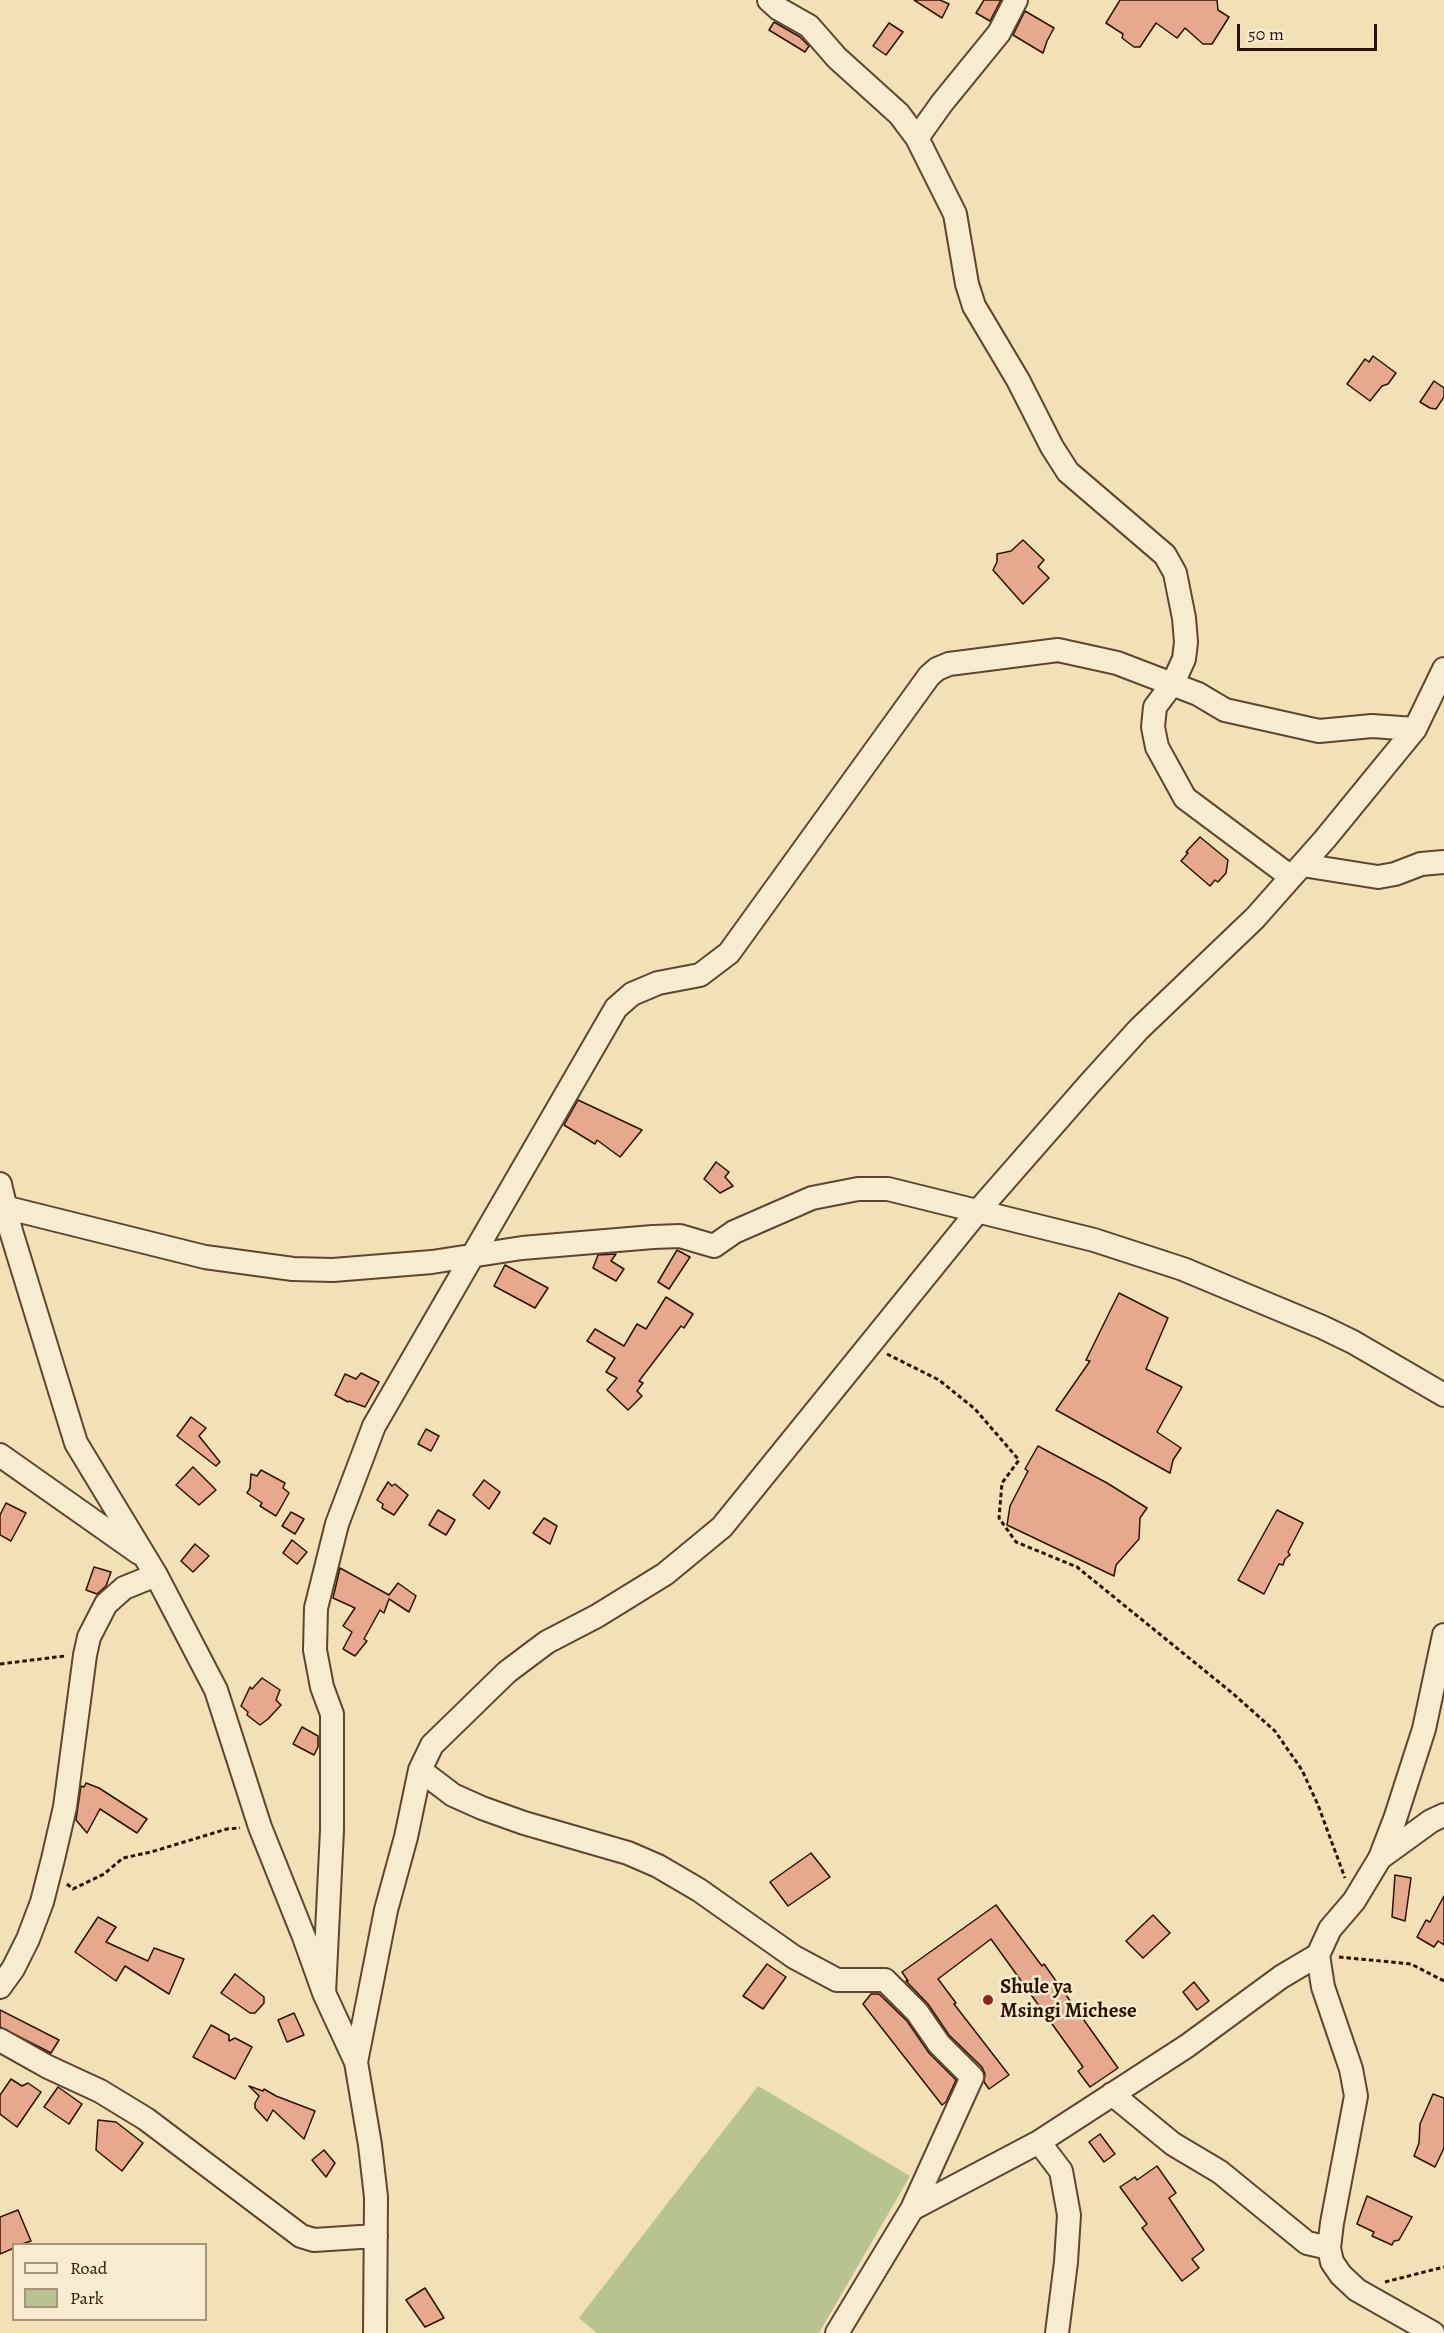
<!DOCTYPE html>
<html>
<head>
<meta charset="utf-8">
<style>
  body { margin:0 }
  #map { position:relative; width:1444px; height:2333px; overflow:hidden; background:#f2e1b6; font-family:Alegreya,serif }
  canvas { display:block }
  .legend { position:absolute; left:12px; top:2243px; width:195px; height:78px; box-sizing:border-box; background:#f7ecd0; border:2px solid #a6957d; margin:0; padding:8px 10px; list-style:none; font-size:18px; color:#2d1200 }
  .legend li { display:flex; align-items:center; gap:12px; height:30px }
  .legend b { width:30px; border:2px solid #a6957d }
  .scale { position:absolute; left:1237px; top:24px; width:140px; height:27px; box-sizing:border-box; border:3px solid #2d1200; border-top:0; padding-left:8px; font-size:18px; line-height:21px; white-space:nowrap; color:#2d1200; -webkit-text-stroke:4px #f7ecd0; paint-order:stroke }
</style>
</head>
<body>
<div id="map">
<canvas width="1444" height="2333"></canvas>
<ul class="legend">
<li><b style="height:8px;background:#f7ecd0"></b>Road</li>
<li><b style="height:16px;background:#b7c391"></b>Park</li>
</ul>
<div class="scale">50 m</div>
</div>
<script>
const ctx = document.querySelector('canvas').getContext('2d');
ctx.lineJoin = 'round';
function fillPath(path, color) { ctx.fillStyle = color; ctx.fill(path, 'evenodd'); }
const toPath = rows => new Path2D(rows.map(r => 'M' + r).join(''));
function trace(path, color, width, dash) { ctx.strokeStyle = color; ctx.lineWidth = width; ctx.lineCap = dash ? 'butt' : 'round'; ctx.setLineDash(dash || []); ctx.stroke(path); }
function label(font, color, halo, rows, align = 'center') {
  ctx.font = font + ' Alegreya,serif'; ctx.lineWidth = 5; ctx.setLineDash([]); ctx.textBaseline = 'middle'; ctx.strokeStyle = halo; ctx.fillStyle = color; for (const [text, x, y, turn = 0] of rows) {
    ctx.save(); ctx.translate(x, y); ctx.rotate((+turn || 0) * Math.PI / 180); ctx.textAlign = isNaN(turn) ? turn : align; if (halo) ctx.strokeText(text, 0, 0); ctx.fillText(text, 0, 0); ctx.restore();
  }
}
fillPath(toPath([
  [758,2086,910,2176,819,2333,597,2333,579,2318]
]), '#b7c391');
const building = toPath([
  [914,0,940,0,949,4,942,18,914,0],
  [984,0,1001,0,990,21,976,13,984,0],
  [1120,0,1217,0,1218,10,1229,17,1212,44,1203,44,1185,28,1177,38,1156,23,1140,47,1134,47,1122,38,1123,34,1106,23,1120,0],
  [1025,11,1054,28,1047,41,1043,53,1013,35,1025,11],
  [774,22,800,37,809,46,805,52,769,30,774,22],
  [889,23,903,32,886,55,873,46,889,23],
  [1373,356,1396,373,1388,384,1382,386,1370,401,1347,384,1365,359,1369,362,1373,356],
  [1434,381,1444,388,1444,397,1436,409,1430,408,1420,402,1434,381],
  [1023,540,1044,560,1038,567,1049,578,1023,604,993,570,997,562,997,554,1011,551,1023,540],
  [1200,837,1228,860,1226,873,1218,882,1215,880,1210,886,1181,861,1188,853,1186,852,1200,837],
  [578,1100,642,1130,620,1157,597,1140,595,1144,564,1125,578,1100],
  [716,1162,729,1172,725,1177,733,1186,720,1193,704,1179,716,1162],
  [677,1250,690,1257,669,1289,658,1282,677,1250],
  [616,1254,611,1261,624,1269,616,1281,593,1268,598,1255,616,1254],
  [505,1265,548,1288,535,1308,494,1286,505,1265],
  [1119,1293,1168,1318,1146,1369,1182,1387,1157,1432,1181,1448,1173,1460,1170,1473,1056,1410,1090,1361,1086,1360,1119,1293],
  [666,1297,693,1314,684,1328,681,1326,639,1381,643,1383,637,1391,642,1396,628,1410,607,1390,617,1378,606,1372,615,1358,587,1341,595,1329,624,1346,637,1324,646,1329,666,1297],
  [361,1373,379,1382,365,1407,349,1401,348,1402,335,1395,345,1374,356,1379,361,1373],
  [191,1417,206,1428,199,1436,220,1462,216,1466,177,1436,191,1417],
  [426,1429,439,1436,431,1451,418,1444,426,1429],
  [1038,1446,1107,1483,1147,1508,1140,1518,1139,1539,1116,1565,1114,1576,1007,1525,1010,1506,1028,1471,1025,1469,1038,1446],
  [193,1467,216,1490,199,1505,176,1485,193,1467],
  [261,1470,285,1483,283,1488,289,1493,276,1516,260,1506,262,1503,247,1493,250,1488,251,1474,257,1476,261,1470],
  [484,1480,500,1492,489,1509,473,1495,484,1480],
  [388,1482,392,1486,395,1484,408,1495,394,1515,382,1508,383,1504,377,1500,388,1482],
  [6,1503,26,1513,11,1541,0,1535,0,1515,6,1503],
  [438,1510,455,1520,446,1535,429,1525,438,1510],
  [1277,1510,1303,1523,1288,1552,1290,1555,1285,1559,1283,1565,1279,1564,1264,1594,1238,1580,1277,1510],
  [291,1512,304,1519,295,1534,282,1526,291,1512],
  [544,1518,557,1526,550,1544,533,1533,544,1518],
  [292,1540,307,1552,297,1564,283,1553,292,1540],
  [195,1544,209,1556,193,1572,181,1561,195,1544],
  [94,1567,111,1572,106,1586,97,1594,86,1590,94,1567],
  [340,1568,389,1595,398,1583,416,1596,409,1612,389,1599,384,1613,380,1610,364,1639,367,1641,355,1656,343,1649,352,1632,343,1626,355,1608,333,1598,340,1568],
  [262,1678,280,1690,276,1700,281,1705,268,1719,260,1725,247,1715,248,1712,241,1706,250,1687,252,1689,262,1678],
  [302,1727,318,1736,318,1747,314,1755,293,1744,302,1727],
  [86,1783,99,1788,147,1819,137,1833,100,1809,87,1833,76,1820,81,1786,84,1787,86,1783],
  [811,1853,830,1877,788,1906,770,1882,811,1853],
  [1395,1875,1411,1878,1405,1921,1392,1917,1395,1875],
  [1444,1896,1444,1945,1438,1941,1434,1947,1417,1937,1426,1920,1430,1922,1444,1896],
  [996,1905,1042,1966,1044,1964,1118,2068,1090,2087,1078,2071,1083,2067,991,1939,938,1979,956,2003,954,2004,1009,2075,989,2089,984,2082,985,2074,982,2067,949,2035,928,2004,906,1981,908,1981,902,1972,996,1905],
  [1153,1915,1170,1933,1143,1958,1126,1941,1153,1915],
  [98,1917,116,1927,106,1942,148,1961,154,1948,184,1959,169,1994,125,1966,116,1981,75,1952,98,1917],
  [767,1964,786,1977,763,2009,743,1996,767,1964],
  [235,1974,264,1997,264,2003,255,2013,250,2013,221,1993,235,1974],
  [1194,1982,1209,2001,1197,2010,1183,1992,1194,1982],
  [871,1994,879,1994,907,2021,929,2053,956,2080,946,2102,942,2105,863,2004,871,1994],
  [0,2010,59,2040,51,2053,0,2027,0,2010],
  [294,2013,304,2035,287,2042,278,2020,294,2013],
  [211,2025,229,2035,229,2041,235,2038,252,2047,235,2079,193,2057,211,2025],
  [11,2079,22,2086,28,2083,41,2092,17,2127,0,2114,0,2095,11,2079],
  [249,2086,263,2091,264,2089,276,2096,315,2111,304,2139,273,2110,267,2121,255,2108,255,2103,259,2096,249,2086],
  [58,2087,82,2104,69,2124,44,2107,58,2087],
  [1433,2094,1444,2098,1444,2148,1435,2167,1414,2156,1419,2143,1420,2124,1433,2094],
  [98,2120,116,2122,143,2143,122,2171,96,2150,98,2120],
  [1100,2134,1115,2154,1104,2162,1089,2142,1100,2134],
  [324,2150,335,2163,326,2177,312,2160,324,2150],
  [1157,2166,1176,2193,1169,2198,1204,2250,1192,2259,1199,2268,1182,2281,1142,2228,1147,2224,1120,2187,1135,2177,1137,2180,1157,2166],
  [1367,2196,1412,2217,1399,2240,1394,2241,1392,2245,1372,2236,1374,2232,1357,2224,1367,2196],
  [18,2210,31,2241,22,2244,14,2244,14,2248,0,2254,0,2217,18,2210],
  [425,2288,444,2318,425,2327,406,2300,425,2288]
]);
fillPath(building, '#e6a98e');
trace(building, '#2d1200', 1.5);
const minor = toPath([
  [769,0,779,9,809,26,837,58,899,114,917,138,955,214,967,284,974,306,1018,380,1052,447,1068,472,1165,555,1175,573,1184,618,1186,642,1184,659,1173,683,1155,707,1153,727,1157,747,1185,798,1291,877],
  [917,138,942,103,999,33,1016,0],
  [1302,865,1378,877,1395,874,1421,864,1444,862],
  [0,1184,11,1231,76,1443,156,1575,216,1690,260,1827,304,1937,324,1993,356,2062,370,2145,376,2197,375,2333],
  [5,1204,8,1208,205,1257,293,1269,333,1270,432,1262,522,1248,653,1237,680,1236,714,1246,734,1232,812,1198,858,1189,888,1189,1094,1240,1183,1269,1322,1327,1353,1342,1444,1395],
  [0,1455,139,1553],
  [420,1770,453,1795,482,1808,524,1823,628,1853,658,1866,699,1890,794,1957,837,1980,885,1980,917,2012,939,2044,972,2077,912,2209,837,2333],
  [1380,1858,1431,1821,1444,1815],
  [0,1987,13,1969,28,1939,42,1902,53,1859,65,1807,85,1655,89,1637,106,1604,124,1588,156,1575],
  [324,1993,332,1830,332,1714,322,1687,315,1650,316,1608,337,1524,374,1426,616,1008,632,994,658,983,700,975,729,953,929,676,937,669,949,664,1058,650,1117,663,1198,694,1225,710,1319,731,1372,726,1415,729],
  [0,2040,48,2067,100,2091,146,2119,301,2236,314,2240,376,2236],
  [356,2062,386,1910,406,1837,420,1770,432,1745,507,1672,547,1642,597,1616,665,1574,722,1527,978,1211,1090,1083,1139,1029,1255,918,1325,839,1415,729,1444,669],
  [1112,2094,1173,2144,1220,2172,1307,2243,1329,2248],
  [1039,2142,1061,2171,1069,2215,1066,2262,1057,2333],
  [912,2209,1039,2142,1187,2046,1281,1977,1318,1955],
  [1433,2333,1357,2290,1341,2275,1332,2262,1329,2248,1332,2223,1356,2096,1351,2069,1323,1987,1318,1955,1330,1929,1354,1901,1380,1858,1395,1819,1424,1729,1444,1635]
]);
trace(minor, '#5e462e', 26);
trace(toPath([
  [887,1354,939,1380,975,1409,1019,1460,1002,1483,999,1518,1016,1542,1077,1567,1231,1692,1275,1731,1302,1770,1318,1805,1345,1878],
  [0,1664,65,1656],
  [67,1884,73,1889,104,1874,123,1858,151,1852,227,1829,240,1828],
  [1339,1957,1411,1964,1444,1981],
  [1385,2282,1444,2267]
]), '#2d1200', 3, [4.5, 3]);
trace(minor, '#f7ecd0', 22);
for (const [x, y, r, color] of [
  [988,2000,6,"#8f2418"]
]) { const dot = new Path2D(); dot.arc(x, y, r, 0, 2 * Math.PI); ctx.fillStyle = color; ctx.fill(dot); trace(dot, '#f7ecd0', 2); }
label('bold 21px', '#2d1200', '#f7ecd0', [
  ["Shule ya",1000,1988],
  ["Msingi Michese",1000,2012]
], 'left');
</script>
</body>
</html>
